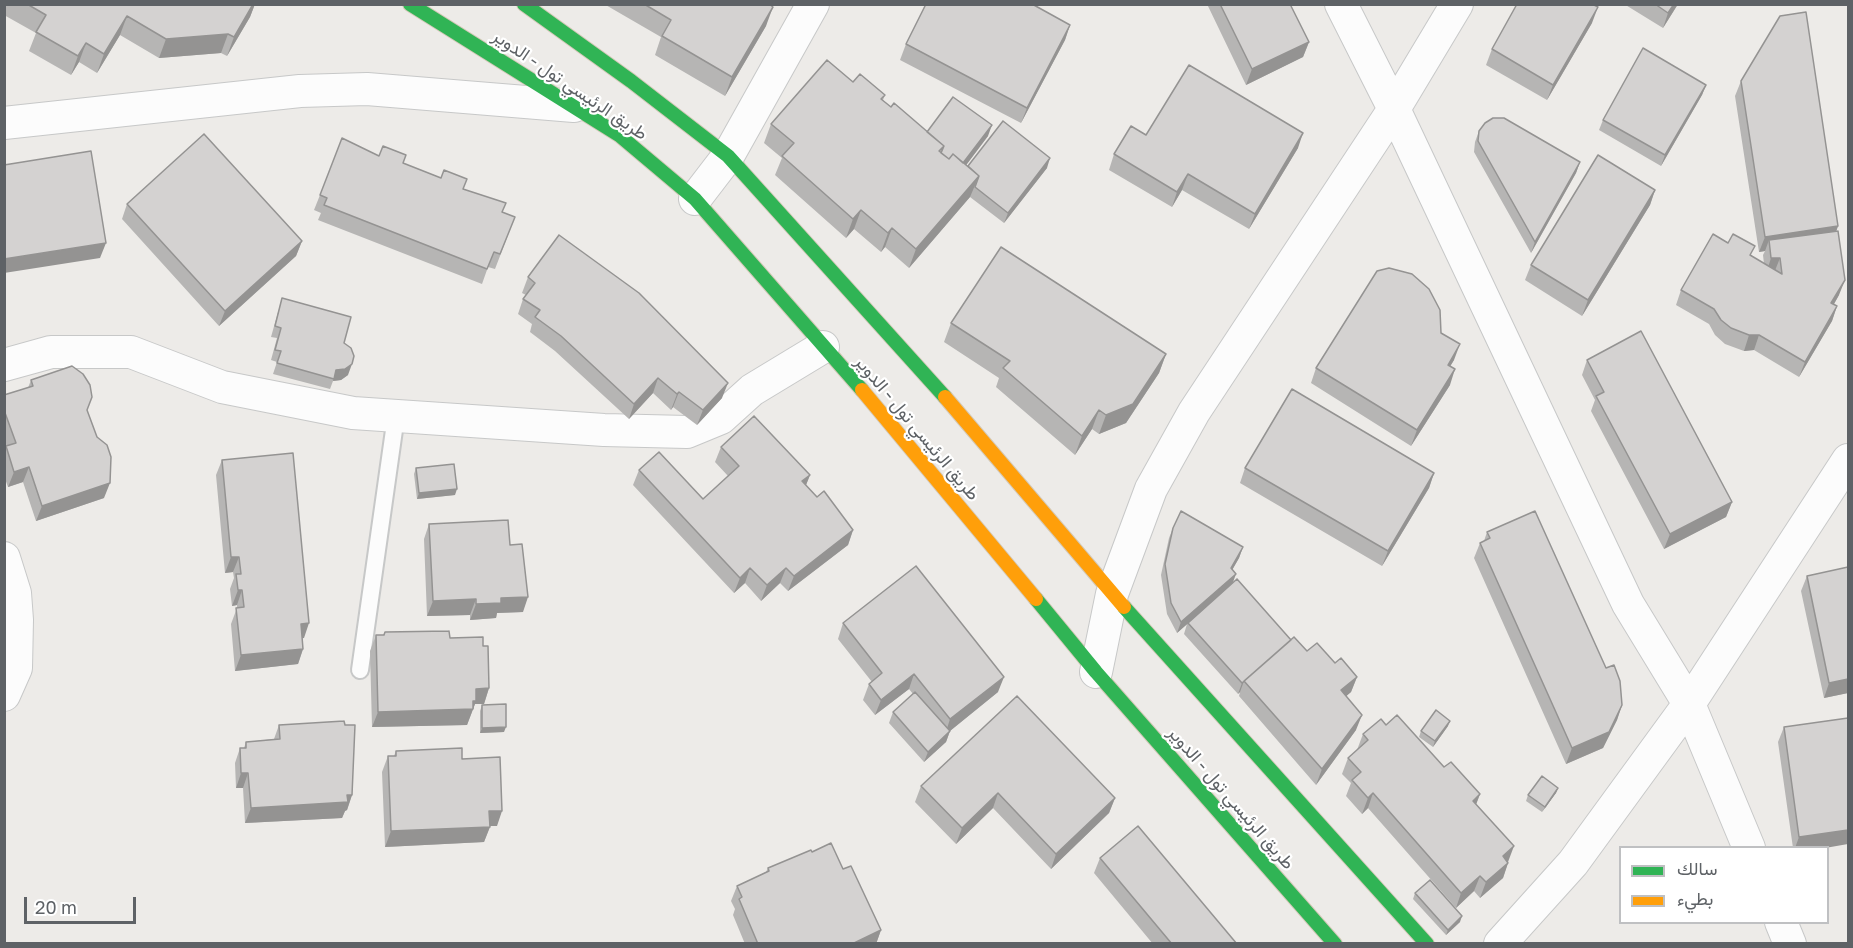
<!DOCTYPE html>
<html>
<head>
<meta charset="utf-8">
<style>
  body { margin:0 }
  #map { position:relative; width:1853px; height:948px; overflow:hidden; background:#edebe8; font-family:"Golos Text",Vazirmatn,sans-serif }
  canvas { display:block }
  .frame { position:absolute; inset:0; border:6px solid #5e6266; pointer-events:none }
  .legend { position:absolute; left:1619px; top:846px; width:210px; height:78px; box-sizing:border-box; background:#fff; border:2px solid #bfc0c2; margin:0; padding:8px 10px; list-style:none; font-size:18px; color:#5e6266 }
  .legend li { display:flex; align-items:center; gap:12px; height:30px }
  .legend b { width:30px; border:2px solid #bfc0c2 }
  .scale { position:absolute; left:24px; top:897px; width:112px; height:27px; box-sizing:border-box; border:3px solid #5e6266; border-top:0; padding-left:8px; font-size:18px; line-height:21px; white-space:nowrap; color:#5e6266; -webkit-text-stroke:4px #fff; paint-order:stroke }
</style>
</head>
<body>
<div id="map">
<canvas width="1853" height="948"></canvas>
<div class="frame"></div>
<ul class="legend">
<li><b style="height:8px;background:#30b455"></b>سالك</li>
<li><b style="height:8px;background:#ff9f0a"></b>بطيء</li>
</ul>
<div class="scale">20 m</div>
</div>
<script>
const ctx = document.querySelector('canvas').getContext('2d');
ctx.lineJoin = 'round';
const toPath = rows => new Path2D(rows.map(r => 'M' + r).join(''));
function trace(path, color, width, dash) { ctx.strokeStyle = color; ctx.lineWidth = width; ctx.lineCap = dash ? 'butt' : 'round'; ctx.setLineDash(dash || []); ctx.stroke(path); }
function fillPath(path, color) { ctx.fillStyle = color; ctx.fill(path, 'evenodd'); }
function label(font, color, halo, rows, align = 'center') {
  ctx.font = font + ' "Golos Text",Vazirmatn,sans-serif'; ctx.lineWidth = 4.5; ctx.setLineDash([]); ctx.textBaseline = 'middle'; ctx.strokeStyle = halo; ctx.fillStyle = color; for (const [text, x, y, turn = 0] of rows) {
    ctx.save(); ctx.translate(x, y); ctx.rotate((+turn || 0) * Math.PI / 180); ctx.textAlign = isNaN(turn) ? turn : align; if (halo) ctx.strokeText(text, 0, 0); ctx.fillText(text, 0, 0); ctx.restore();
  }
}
const lane = toPath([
  [360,670,396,416]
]);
const street = toPath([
  [1341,4,1394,109,1628,604,1689,704,1749,848],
  [4,123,300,91,367,89,574,106],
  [695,199,728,156,813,4],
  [4,365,51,352,131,352,222,387,353,413,604,430,687,432,721,418,752,390,823,347],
  [4,558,15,593,17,620,16,668,4,695],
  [1096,672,1112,594,1151,489,1194,412,1394,109,1457,4],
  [1781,922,1790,944],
  [1500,944,1573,863,1689,704,1848,460]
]);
const fast = toPath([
  [410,4,619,135,695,199,862,390],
  [524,4,631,81,728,156,945,397],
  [1036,599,1096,672,1335,944],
  [1124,607,1427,944]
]);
const slow = toPath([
  [862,390,1036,599],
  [945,397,1124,607]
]);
trace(lane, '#c7c8c8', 20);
trace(street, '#c7c8c8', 34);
trace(fast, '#d4c9b7', 16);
trace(slow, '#d4c9b7', 16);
trace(lane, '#fcfcfc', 16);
trace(street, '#fcfcfc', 32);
trace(fast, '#30b455', 14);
trace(slow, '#ff9f0a', 14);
fillPath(toPath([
  [5,4,255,4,250,17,227,56,221,53,159,58,120,35,97,73,79,62,71,75,29,51,36,33,4,15],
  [604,4,769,4,766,26,725,96,655,55,661,37],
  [1207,4,1290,4,1309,42,1303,57,1246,85],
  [1624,4,1678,4,1663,28],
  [1592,23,1547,100,1486,65,1492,49],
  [1070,25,1065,40,1021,123,900,60,906,44],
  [1741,81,1838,226,1836,231,1839,295,1834,304,1837,306,1832,321,1799,377,1754,350,1744,351,1725,344,1715,335,1709,324,1676,305,1681,290,1764,264,1763,255,1765,251,1759,252,1735,96],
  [853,82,885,95,883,100,891,107,927,132,988,136,966,165,968,166,1047,168,1004,223,970,197,909,268,885,247,881,252,854,229,846,238,775,175,782,158,764,143,771,124],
  [1706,85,1702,95,1661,166,1599,130,1603,120],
  [1479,131,1580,162,1576,173,1531,253,1474,152,1475,142],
  [1146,135,1298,148,1249,229,1182,190,1172,207,1109,170,1114,154],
  [379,156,403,163,463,189,503,213,515,217,495,269,488,267,482,284,318,220,321,213,314,210,320,195],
  [1655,190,1650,205,1582,316,1525,280,1531,265],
  [127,204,302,241,296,256,219,326,122,219],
  [528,277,722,398,697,425,673,407,671,410,653,393,629,419,555,351,530,332,532,324,518,314,523,299,526,295,522,293],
  [282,298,344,343,348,375,341,380,333,381,330,389,273,374,277,362,271,360,277,338,271,337],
  [951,323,1166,354,1159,373,1126,423,1099,434,1092,429,1075,455,996,387,999,378,944,342],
  [1441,333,1454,360,1450,366,1450,385,1411,446,1311,383,1316,368],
  [1587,360,1732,502,1726,517,1664,549,1591,411,1595,400,1582,375],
  [31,380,87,411,104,498,36,521,23,482,8,487,4,476,4,449,6,446,4,442,4,395,28,388],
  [721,447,810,475,806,485,817,497,853,530,848,545,788,591,780,583,761,601,745,583,734,593,633,485,639,470,703,499,728,476,715,462],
  [222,460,304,638,302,638,303,649,298,664,235,671,231,624,237,608,237,605,232,606,230,589,234,578,233,572,225,573,216,475],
  [416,468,455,495,417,499,414,474],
  [1245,468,1434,473,1429,488,1382,566,1240,483],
  [429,524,510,545,523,612,497,613,496,618,470,620,470,615,427,616,424,539],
  [1173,528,1243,547,1239,558,1232,570,1233,583,1291,640,1307,651,1335,663,1357,677,1351,692,1346,696,1356,730,1316,785,1239,696,1240,692,1238,694,1184,634,1187,624,1177,633,1167,614,1161,575,1169,538],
  [1487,532,1622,705,1617,720,1603,748,1566,764,1474,558,1480,543,1484,541],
  [1848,567,1848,693,1824,698,1801,591,1807,576],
  [843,623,998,692,950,731,946,742,924,762,889,723,893,712,913,694,909,689,875,715,863,700,869,684,872,682,838,639],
  [385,632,450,638,483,646,489,688,484,704,475,704,467,725,372,727,370,651,376,635,383,635],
  [482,705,504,732,480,733,480,711],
  [279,725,352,795,347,810,345,811,342,818,245,823,243,788,236,788,235,763,240,748,244,748,246,742,274,739],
  [1386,725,1480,794,1476,804,1508,863,1503,878,1480,898,1474,891,1456,908,1368,808,1362,814,1346,796,1351,783,1342,774,1348,758,1357,750,1363,734],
  [1448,726,1433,747,1419,737,1421,731],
  [1784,727,1825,848,1793,848,1778,742],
  [396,751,462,759,497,826,490,826,484,842,385,847,382,772,388,756,394,756],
  [921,786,1115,798,1109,813,1051,869,993,808,956,844,915,802],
  [1558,788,1556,793,1542,812,1526,801,1528,795],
  [812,852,843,869,881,930,876,944,745,944,733,915,735,909,731,901,737,886,766,872,768,868],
  [1100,858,1237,944,1153,944,1094,873],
  [1415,893,1460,922,1446,935,1413,899]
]), '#b6b5b4');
fillPath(toPath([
  [253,4,255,4,250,17,227,56,234,37],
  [1674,4,1678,4,1663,28,1668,13],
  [773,7,766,26,725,96,732,77],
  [1598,7,1592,23,1547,100,1553,85],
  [127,16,120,35,97,73,104,54],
  [1070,25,1065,40,1021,123,1027,108],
  [228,34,221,53,159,58,166,39],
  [1309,42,1303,57,1246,85,1252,69],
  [86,43,79,62,71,75,78,56],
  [1706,85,1702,95,1661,166,1665,155],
  [992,125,988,136,955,180,958,169],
  [1303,133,1298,148,1249,229,1255,214],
  [1050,158,1047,168,1004,223,1008,213],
  [1580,162,1576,173,1531,253,1535,242],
  [1188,174,1182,190,1172,207,1177,192],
  [979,176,970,197,909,268,916,249],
  [1655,190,1650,205,1582,316,1588,300],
  [861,210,854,229,846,238,853,219],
  [1838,226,1833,241,1769,240,1765,251,1759,252,1765,237],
  [892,228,885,247,881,252,888,233],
  [302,241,296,256,219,326,225,311],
  [106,243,100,258,4,273,4,259],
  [1771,258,1780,258,1774,273,1766,274],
  [1845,280,1839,295,1826,318,1831,303],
  [1837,306,1832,321,1799,377,1805,362],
  [1749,335,1759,335,1754,350,1744,351],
  [1460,344,1454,360,1442,380,1448,365],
  [1166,354,1159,373,1126,423,1099,434,1106,415],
  [352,364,348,375,341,380,333,381,336,370],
  [1455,369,1450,385,1411,446,1417,430],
  [658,378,653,393,629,419,634,404],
  [728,383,722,398,697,425,703,410],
  [679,392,673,407,671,410,677,394],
  [1099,410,1092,429,1075,455,1082,436],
  [29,467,23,482,8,487,14,472],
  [1434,473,1429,488,1382,566,1388,551],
  [810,475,804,490,802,481],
  [110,483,104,498,36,521,42,506],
  [457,489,455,495,417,499,419,493],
  [1732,502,1726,517,1664,549,1670,534],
  [853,530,848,545,788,591,794,576],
  [1243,547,1239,558,1227,579,1231,568],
  [231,557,239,557,233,572,225,573],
  [750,568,745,583,734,593,740,578],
  [786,568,780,583,761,601,767,585],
  [1236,574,1232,585,1177,633,1181,622],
  [238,590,242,590,237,605,232,606],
  [528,597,523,612,497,613,496,618,470,620,476,604,501,598],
  [476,599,470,615,427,616,433,601],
  [309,623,304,638,295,639,301,624],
  [303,649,298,664,235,671,241,655],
  [914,674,909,689,875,715,881,700],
  [1004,677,998,692,945,735,950,719],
  [1357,677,1351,692,1335,706,1341,690],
  [1848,679,1848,693,1824,698,1829,683],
  [1244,681,1240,692,1238,694,1242,683],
  [489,688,484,704,475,704,467,725,372,727,378,712,476,689],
  [1622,705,1617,720,1603,748,1566,764,1572,748],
  [1362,715,1356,730,1316,785,1322,769],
  [1450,721,1448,726,1433,747,1435,741],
  [506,727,504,732,480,733,482,728],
  [950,731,946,742,924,762,928,752],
  [241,773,248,773,243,788,236,788],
  [1558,788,1556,793,1542,812,1545,807],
  [998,793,993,808,956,844,962,828],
  [1373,793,1368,808,1362,814,1368,798],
  [1480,794,1474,810,1473,801],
  [347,795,352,795,347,810,345,811,342,818,245,823,251,808],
  [1115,798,1109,813,1051,869,1056,854],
  [489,811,502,811,497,826,484,826],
  [490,827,484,842,385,847,391,831],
  [1848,830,1848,844,1825,848,1795,848,1799,837],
  [1514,846,1508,862,1497,872,1503,856],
  [1508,863,1503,878,1480,898,1486,882],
  [1480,876,1474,891,1456,908,1461,893],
  [1462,916,1460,922,1446,935,1448,930],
  [881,930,876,944,852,944]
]), '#949392');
const building = toPath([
  [27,4,253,4,234,37,228,34,166,39,127,16,104,54,86,43,78,56,36,32,46,15,27,4],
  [644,4,769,4,773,7,732,77,662,36,671,20,644,4],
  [926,4,1032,4,1070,25,1027,108,906,44,926,4],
  [1220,4,1290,4,1309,42,1252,69,1220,4],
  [1517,4,1592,4,1598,7,1553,85,1492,49,1517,4],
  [1655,4,1674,4,1668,13,1655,4],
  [1806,12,1838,226,1765,237,1741,81,1780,16,1806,12],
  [1643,48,1706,85,1665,155,1603,120,1643,48],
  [827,60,853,82,860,74,885,95,881,99,891,107,894,103,944,146,939,151,949,159,953,154,979,176,916,249,892,228,888,233,861,210,853,219,782,156,794,143,771,124,827,60],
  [1189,65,1303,133,1255,214,1188,174,1177,192,1114,154,1131,126,1146,135,1189,65],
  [953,97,992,125,963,163,953,154,949,159,941,153,944,146,927,132,953,97],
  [1493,118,1504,118,1580,162,1535,242,1478,141,1479,131,1485,123,1493,118],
  [1003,121,1050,158,1008,213,975,187,979,176,968,166,1003,121],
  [204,134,302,241,225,311,127,204,204,134],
  [342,138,379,156,383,146,406,155,403,163,441,178,444,170,467,179,463,189,506,203,502,212,515,217,500,254,494,252,487,269,324,205,327,198,320,195,342,138],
  [91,151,106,243,4,259,4,165,91,151],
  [1598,155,1655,190,1588,300,1531,265,1598,155],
  [1838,231,1845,280,1831,303,1837,306,1805,362,1759,335,1749,335,1731,328,1721,320,1714,309,1681,290,1713,234,1728,243,1733,234,1755,246,1750,255,1782,274,1780,258,1771,258,1769,240,1838,231],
  [559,235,639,293,728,383,703,410,679,392,677,394,658,378,634,404,561,336,535,317,540,310,523,299,535,283,528,277,559,235],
  [1001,247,1166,354,1133,404,1106,415,1099,410,1082,436,1003,368,1010,361,951,323,1001,247],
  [1389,268,1412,274,1429,289,1440,310,1441,333,1460,344,1448,365,1455,369,1417,430,1316,368,1377,271,1389,268],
  [282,298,351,317,344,343,351,348,354,356,352,364,345,369,336,370,334,379,277,363,281,351,275,350,281,328,275,326,282,298],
  [1641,331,1732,502,1670,534,1596,396,1604,392,1587,360,1641,331],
  [72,366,83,374,90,385,92,397,87,410,97,437,107,445,111,457,110,483,42,506,29,467,14,472,6,446,16,443,4,410,4,395,33,386,31,380,72,366],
  [1292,389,1434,473,1388,551,1245,468,1292,389],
  [754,416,810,475,802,481,817,497,824,491,853,530,794,576,786,568,767,585,750,568,740,578,639,470,659,452,703,499,739,466,721,447,754,416],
  [293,453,309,623,301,624,303,649,241,655,236,608,244,607,242,590,238,590,236,574,241,574,239,557,231,557,222,460,293,453],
  [454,464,457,489,419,493,416,468,454,464],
  [1181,511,1243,547,1231,568,1236,574,1181,622,1171,603,1165,564,1173,528,1181,511],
  [1535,511,1606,668,1614,665,1620,681,1622,705,1609,732,1572,748,1480,543,1490,538,1487,532,1535,511],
  [508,520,510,545,522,544,528,597,501,598,501,603,476,604,476,599,433,601,429,524,508,520],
  [916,566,1004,677,950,719,914,674,881,700,869,684,882,673,843,623,916,566],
  [1848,567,1848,679,1829,683,1807,576,1848,567],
  [1237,579,1291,640,1242,683,1188,623,1237,579],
  [449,631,450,638,483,637,483,646,488,646,489,688,476,689,476,701,473,701,473,709,378,712,376,635,384,635,385,632,449,631],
  [1294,637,1307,651,1317,643,1335,663,1341,658,1357,677,1341,690,1362,715,1322,769,1244,681,1294,637],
  [915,692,950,731,928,752,893,712,915,692],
  [1017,696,1115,798,1056,854,998,793,962,828,921,786,1017,696],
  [506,704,506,727,482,728,482,705,506,704],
  [1436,710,1450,721,1435,741,1421,731,1436,710],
  [1397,715,1444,767,1451,762,1480,794,1473,801,1514,846,1503,856,1508,863,1486,882,1480,876,1461,893,1373,793,1368,798,1352,780,1361,772,1348,758,1368,740,1363,734,1381,719,1386,725,1397,715],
  [1848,718,1848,830,1799,837,1784,727,1848,718],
  [344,721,345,725,355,725,352,795,347,795,348,802,251,808,248,773,241,773,240,748,246,748,246,742,280,739,279,725,344,721],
  [462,748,462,759,500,757,502,811,489,811,490,827,391,831,388,756,396,756,396,751,462,748],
  [1542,776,1558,788,1545,807,1528,795,1542,776],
  [1138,826,1237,944,1172,944,1100,858,1138,826],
  [831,843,843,869,851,866,881,930,852,944,758,944,739,899,742,897,737,886,769,871,768,868,811,850,812,852,831,843],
  [1430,880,1462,916,1448,930,1415,893,1430,880]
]);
fillPath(building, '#d4d2d1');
trace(building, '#949392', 1.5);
label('18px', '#5e6266', '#fff', [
  ["طريق الرئيسي تول - الدوير",570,85,34],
  ["طريق الرئيسي تول - الدوير",917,428,50],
  ["طريق الرئيسي تول - الدوير",1231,798,49]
]);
</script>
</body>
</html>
